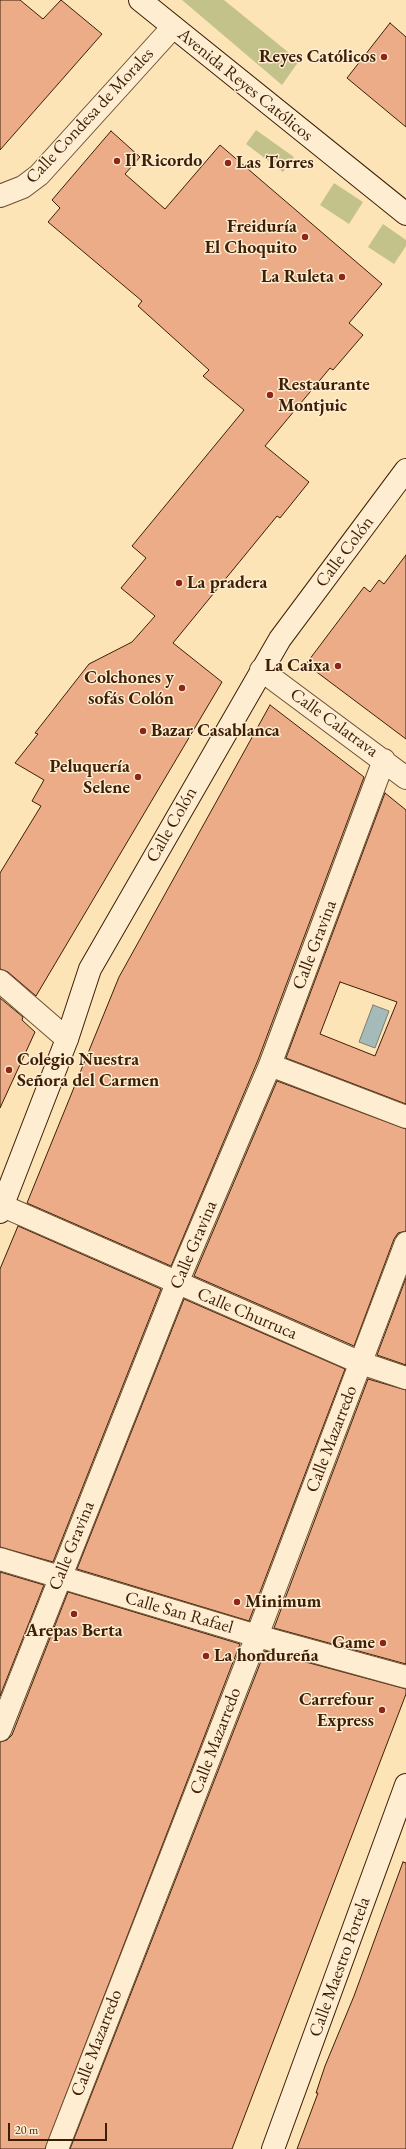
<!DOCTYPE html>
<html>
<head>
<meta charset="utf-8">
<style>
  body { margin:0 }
  #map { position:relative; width:406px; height:2149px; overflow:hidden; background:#fde4b7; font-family:"EB Garamond",serif }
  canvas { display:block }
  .scale { position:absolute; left:8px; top:2123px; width:99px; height:18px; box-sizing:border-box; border:2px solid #3d1f08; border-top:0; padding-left:5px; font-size:12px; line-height:14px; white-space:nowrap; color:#3d1f08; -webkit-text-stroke:3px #feedd0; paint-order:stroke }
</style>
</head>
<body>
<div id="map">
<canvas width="406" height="2149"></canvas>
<div class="scale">20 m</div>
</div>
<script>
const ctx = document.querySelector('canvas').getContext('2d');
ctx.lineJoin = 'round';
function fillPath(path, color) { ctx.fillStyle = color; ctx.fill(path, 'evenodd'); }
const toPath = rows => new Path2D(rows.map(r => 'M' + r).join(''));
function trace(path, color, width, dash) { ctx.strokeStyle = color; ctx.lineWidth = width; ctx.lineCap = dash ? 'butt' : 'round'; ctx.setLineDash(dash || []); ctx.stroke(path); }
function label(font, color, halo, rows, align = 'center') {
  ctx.font = font + ' "EB Garamond",serif'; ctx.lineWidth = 3; ctx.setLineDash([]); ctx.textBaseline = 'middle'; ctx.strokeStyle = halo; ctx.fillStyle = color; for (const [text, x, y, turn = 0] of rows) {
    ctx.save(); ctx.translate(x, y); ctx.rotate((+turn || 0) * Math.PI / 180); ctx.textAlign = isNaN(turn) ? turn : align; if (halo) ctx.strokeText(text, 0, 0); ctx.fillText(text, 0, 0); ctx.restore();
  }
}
fillPath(toPath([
  [182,0,224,0,299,61,282,85],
  [256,130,294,157,283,172,246,144],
  [334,183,363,202,349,224,320,205],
  [383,224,406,240,406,246,394,264,368,247]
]), '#c4c28b');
const water = toPath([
  [373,1005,389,1011,375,1048,359,1042,373,1005]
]);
fillPath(water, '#a5bbba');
trace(water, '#7b7d73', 1);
const building = toPath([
  [0,0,20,0,43,19,61,0,102,34,0,150,0,0],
  [390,23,406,37,406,127,347,78,390,23],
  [111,131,140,157,125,174,165,209,220,145,382,284,349,323,363,335,333,370,330,368,265,446,309,482,280,518,277,516,173,643,222,682,36,996,8,972,0,969,0,873,41,806,32,801,44,780,15,763,38,734,35,733,89,664,132,642,155,616,121,588,146,558,132,546,244,410,203,376,209,370,138,306,142,301,48,222,60,208,52,200,111,131],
  [406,555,406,739,306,664,364,587,370,592,379,580,384,584,406,555],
  [270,705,364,777,258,1060,171,1266,27,1203,119,977,270,705],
  [385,793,406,810,406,1104,286,1058,385,793],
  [340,982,397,1002,375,1056,320,1034,340,982],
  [0,998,23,1017,22,1020,35,1032,0,1108,0,998],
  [277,1081,406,1129,406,1231,398,1233,394,1239,354,1346,194,1276,277,1081],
  [18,1226,161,1289,53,1562,0,1547,0,1269,18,1226],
  [406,1278,406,1365,377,1355,406,1278],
  [184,1299,345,1369,249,1621,77,1569,184,1299],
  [368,1379,406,1390,406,1664,274,1628,368,1379],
  [0,1572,44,1585,0,1696,0,1572],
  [68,1592,240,1644,45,2149,0,2149,0,1742,7,1740,12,1735,68,1592],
  [265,1651,406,1689,406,1694,232,2149,70,2149,265,1651],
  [403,1862,406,1863,406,2149,297,2149,318,2093,316,2093,325,2066,354,1996,403,1862]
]);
fillPath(building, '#ebac87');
trace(building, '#3d1f08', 1);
const street = toPath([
  [0,196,23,187,39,175,173,27],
  [261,670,406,778],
  [0,981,67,1039],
  [270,1065,406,1117],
  [3,1206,361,1363,406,1378],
  [0,1559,257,1636,406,1677],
  [0,1730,177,1283,270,1065,384,760],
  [57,2149,257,1636,406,1243]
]);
const secondary = toPath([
  [140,0,406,214],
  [0,1212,67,1039,90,969,280,639,406,470],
  [273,2149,406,1785]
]);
trace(street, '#6d5034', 24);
trace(secondary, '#3d1f08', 24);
trace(street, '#feedd0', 22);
trace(secondary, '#feedd0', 22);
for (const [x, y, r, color] of [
  [384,57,4,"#8f2418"],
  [117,161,4,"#8f2418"],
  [228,163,4,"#8f2418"],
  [305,237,4,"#8f2418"],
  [342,277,4,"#8f2418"],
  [270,395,4,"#8f2418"],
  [179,583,4,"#8f2418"],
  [338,666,4,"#8f2418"],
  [182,688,4,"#8f2418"],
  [143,731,4,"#8f2418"],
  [138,777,4,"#8f2418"],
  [9,1070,4,"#8f2418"],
  [237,1602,4,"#8f2418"],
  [74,1614,4,"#8f2418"],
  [383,1643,4,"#8f2418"],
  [206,1656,4,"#8f2418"],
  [382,1710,4,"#8f2418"]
]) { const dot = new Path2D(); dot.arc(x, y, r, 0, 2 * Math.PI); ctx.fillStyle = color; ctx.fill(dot); trace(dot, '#feedd0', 1.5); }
label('bold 18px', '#3d1f08', '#feedd0', [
  ["Reyes Católicos",376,57],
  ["Il Ricordo",125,161,"left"],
  ["Las Torres",236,163,"left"],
  ["Freiduría",297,227],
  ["El Choquito",297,248],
  ["La Ruleta",334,277],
  ["Restaurante",278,385,"left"],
  ["Montjuic",278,406,"left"],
  ["La pradera",187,583,"left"],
  ["La Caixa",330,666],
  ["Colchones y",174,678],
  ["sofás Colón",174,699],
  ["Bazar Casablanca",151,731,"left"],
  ["Peluquería",130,767],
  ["Selene",130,788],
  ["Colegio Nuestra",17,1060,"left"],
  ["Señora del Carmen",17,1081,"left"],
  ["Minimum",245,1602,"left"],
  ["Arepas Berta",74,1631,"center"],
  ["Game",375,1643],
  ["La hondureña",214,1656,"left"],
  ["Carrefour",374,1700],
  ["Express",374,1721]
], 'right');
label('18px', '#3d1f08', '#feedd0', [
  ["Avenida Reyes Católicos",245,85,39],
  ["Calle Condesa de Morales",90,116,-47],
  ["Calle Colón",345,552,-53],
  ["Calle Calatrava",334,723,36],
  ["Calle Colón",172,825,-60],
  ["Calle Gravina",315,945,-69],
  ["Calle Gravina",194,1245,-67],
  ["Calle Churruca",247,1314,23],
  ["Calle Mazarredo",332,1439,-69],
  ["Calle Gravina",72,1546,-68],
  ["Calle San Rafael",179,1613,16],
  ["Calle Mazarredo",216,1741,-69],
  ["Calle Maestro Portela",340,1967,-70],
  ["Calle Mazarredo",97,2043,-69]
]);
</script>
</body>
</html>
